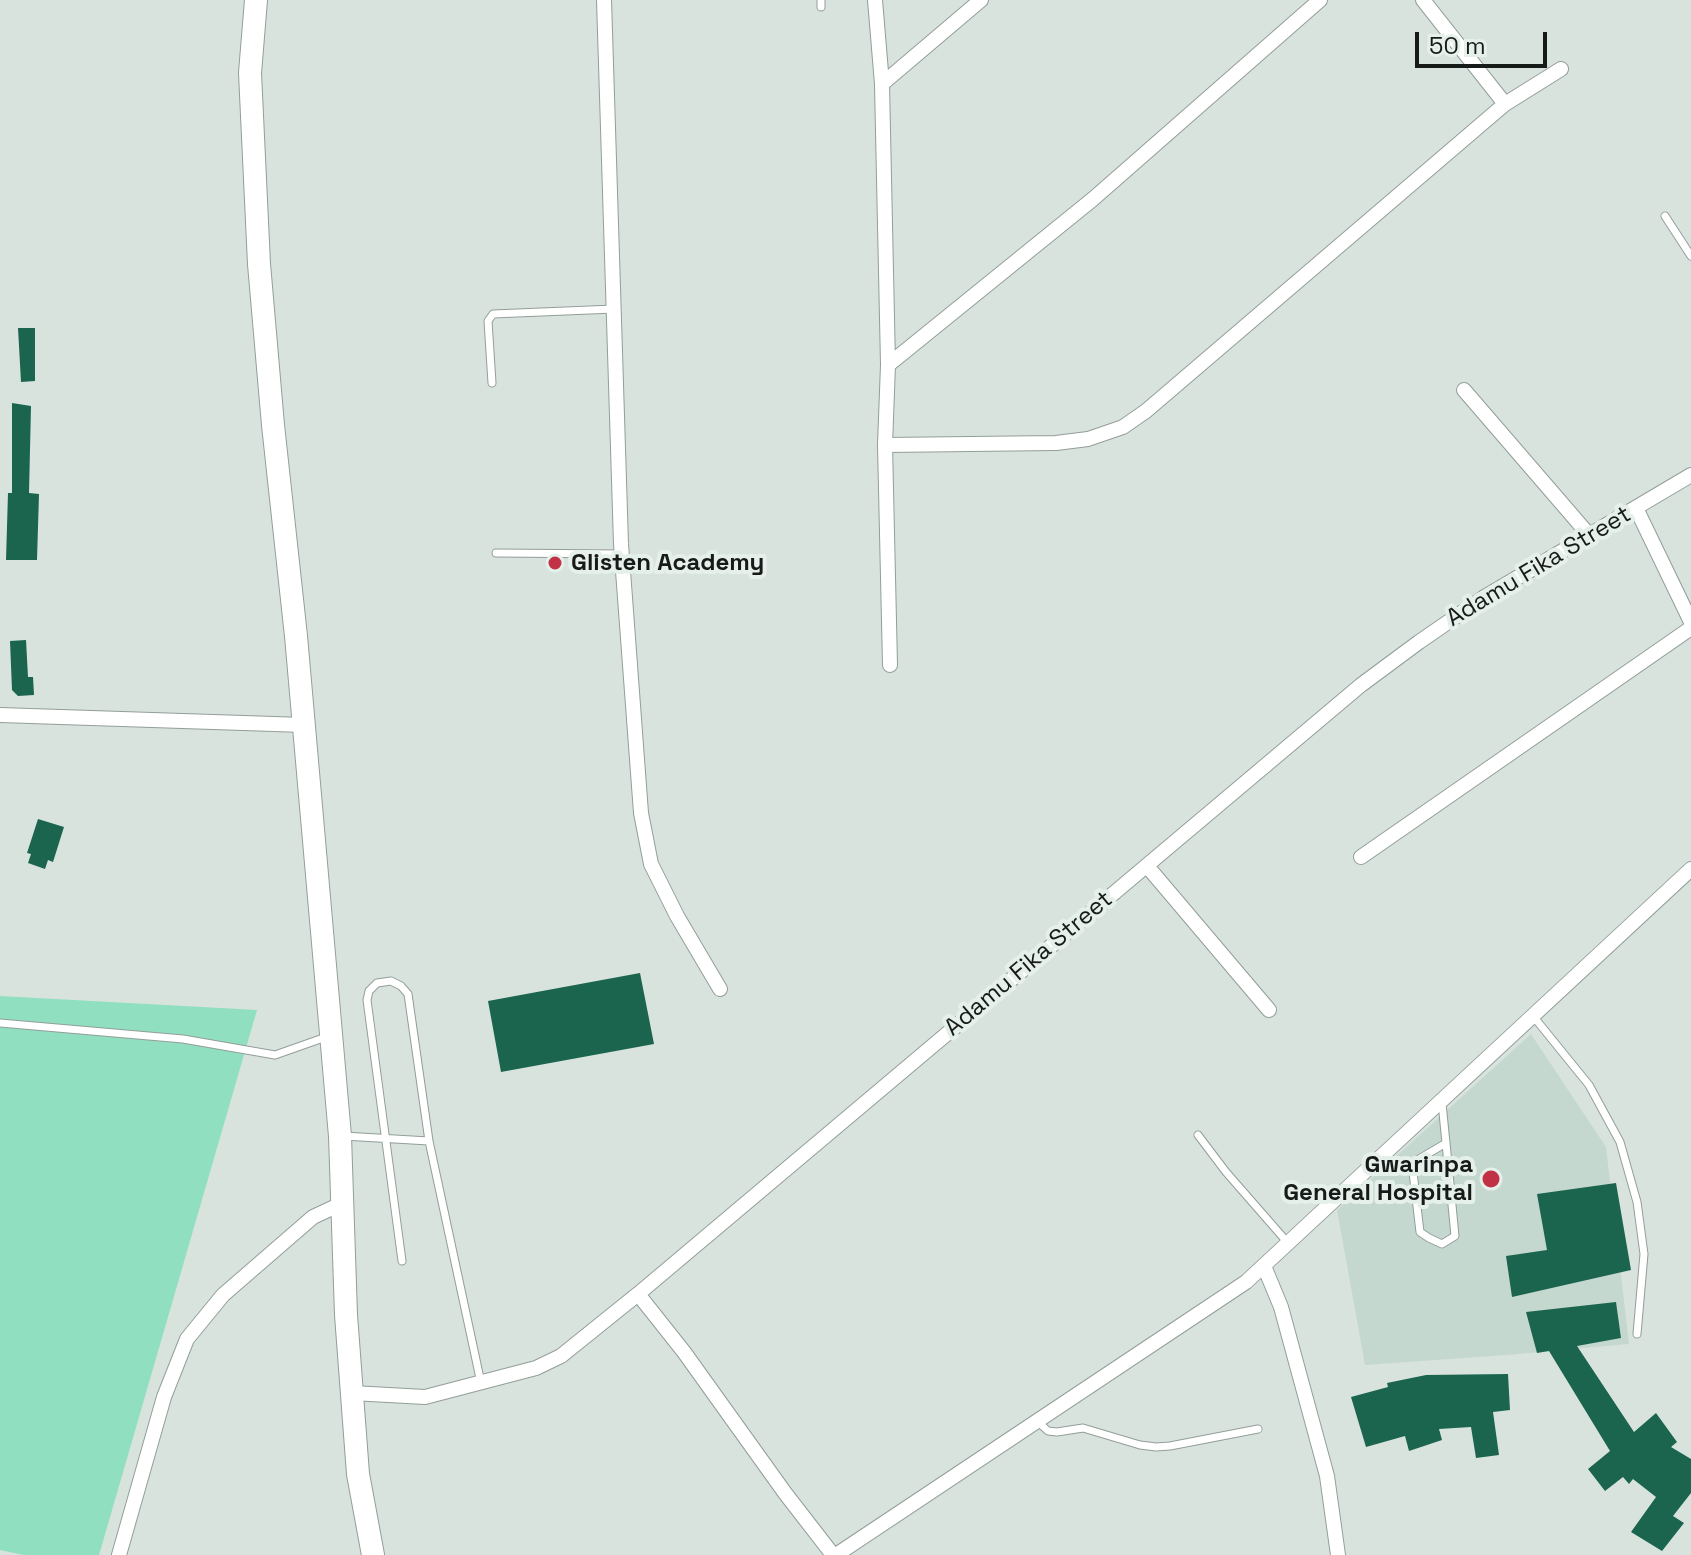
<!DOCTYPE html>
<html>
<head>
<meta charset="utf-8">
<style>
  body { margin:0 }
  #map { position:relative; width:1691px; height:1555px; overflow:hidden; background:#d8e3de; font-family:"Space Grotesk",sans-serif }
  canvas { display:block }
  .scale { position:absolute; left:1415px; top:32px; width:132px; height:36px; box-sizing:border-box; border:4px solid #161a18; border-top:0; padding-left:10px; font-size:24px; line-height:28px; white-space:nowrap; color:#161a18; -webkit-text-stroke:6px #e5f0eb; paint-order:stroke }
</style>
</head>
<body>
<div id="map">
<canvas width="1691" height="1555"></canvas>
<div class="scale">50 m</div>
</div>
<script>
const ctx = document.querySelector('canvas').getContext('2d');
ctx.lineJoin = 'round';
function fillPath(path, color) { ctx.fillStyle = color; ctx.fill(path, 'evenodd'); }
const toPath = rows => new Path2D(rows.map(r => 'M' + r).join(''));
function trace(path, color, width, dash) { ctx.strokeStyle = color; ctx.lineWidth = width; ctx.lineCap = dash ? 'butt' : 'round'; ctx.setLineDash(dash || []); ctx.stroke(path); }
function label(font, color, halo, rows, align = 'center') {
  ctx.font = font + ' "Space Grotesk",sans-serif'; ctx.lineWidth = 8; ctx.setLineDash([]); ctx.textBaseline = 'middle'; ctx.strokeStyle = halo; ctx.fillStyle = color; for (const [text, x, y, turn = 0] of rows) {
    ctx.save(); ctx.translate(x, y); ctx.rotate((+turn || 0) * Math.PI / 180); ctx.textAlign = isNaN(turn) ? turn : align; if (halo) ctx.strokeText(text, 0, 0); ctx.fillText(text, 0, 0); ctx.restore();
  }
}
fillPath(toPath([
  [1531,1034,1606,1147,1629,1344,1507,1355,1365,1365,1337,1210]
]), '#c5d8d0');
fillPath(toPath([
  [0,996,257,1010,99,1555,24,1555,0,1550]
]), '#90dfc0');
fillPath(toPath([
  [18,328,35,328,35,381,21,382],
  [12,403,31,406,29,493,39,494,37,560,6,560,8,493,12,493],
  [26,640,28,677,33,677,34,695,18,696,12,690,10,641],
  [38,819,64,827,53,862,48,860,45,869,28,863,31,854,27,853],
  [640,973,654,1044,501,1072,488,1001],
  [1616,1183,1631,1270,1512,1297,1506,1256,1547,1250,1537,1194],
  [1616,1302,1621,1338,1577,1346,1634,1432,1656,1413,1677,1442,1671,1447,1691,1459,1691,1493,1673,1516,1684,1523,1662,1551,1631,1532,1656,1497,1633,1479,1629,1484,1623,1477,1605,1491,1588,1469,1610,1451,1549,1351,1537,1353,1526,1312],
  [1508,1374,1510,1410,1493,1412,1499,1455,1476,1458,1471,1427,1439,1429,1442,1440,1409,1451,1405,1436,1366,1447,1351,1397,1388,1387,1387,1383,1426,1375]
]), '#1b654e');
const lane = toPath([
  [821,7,821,0],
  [1665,216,1691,256],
  [492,383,488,321,493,314,614,309],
  [496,553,621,554],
  [1533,1016,1589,1085,1620,1142,1637,1202,1644,1254,1637,1334],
  [0,1023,183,1039,275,1055,329,1036],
  [1442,1103,1446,1143,1455,1236,1442,1244,1429,1238,1420,1232,1413,1172,1415,1164,1419,1159,1446,1143],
  [1198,1135,1226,1172,1288,1243],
  [343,1136,429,1141,481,1383],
  [402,1261,367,1000,369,991,377,983,391,981,401,986,408,994,429,1141],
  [1037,1421,1048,1431,1057,1432,1083,1428,1140,1445,1156,1447,1170,1446,1258,1429]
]);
const street = toPath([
  [604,0,621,544,641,813,651,864,677,916,720,989],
  [875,0,882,84,888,365,885,445,890,665],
  [1423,0,1505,104,1561,69],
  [882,84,981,0],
  [888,365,1093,199,1320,0],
  [1464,390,1589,535],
  [885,445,1056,443,1088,439,1123,427,1146,411,1505,104],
  [1636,508,1691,622],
  [0,715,304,725],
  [1361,857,1691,628],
  [1147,866,1269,1010],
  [1264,1266,1281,1307,1327,1476,1338,1555],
  [638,1294,684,1352,785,1493,833,1555],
  [352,1393,425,1397,536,1368,561,1356,638,1294,1361,685,1419,642,1483,598,1691,475],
  [119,1555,164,1397,187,1339,223,1295,313,1217,343,1203],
  [836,1555,1246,1282,1691,869]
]);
const secondary = toPath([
  [256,0,250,73,259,264,273,425,296,636,340,1136,346,1315,358,1474,373,1555]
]);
trace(lane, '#939e99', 9);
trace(street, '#939e99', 16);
trace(secondary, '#939e99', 24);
trace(lane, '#fff', 7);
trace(street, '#fff', 14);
trace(secondary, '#fff', 22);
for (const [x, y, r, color] of [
  [555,563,8,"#c23247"],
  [1491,1179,10,"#c23247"]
]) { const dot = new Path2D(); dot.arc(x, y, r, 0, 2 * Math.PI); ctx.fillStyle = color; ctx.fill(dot); trace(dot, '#e5f0eb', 3); }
label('bold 24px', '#161a18', '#e5f0eb', [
  ["Glisten Academy",571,563],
  ["Gwarinpa",1473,1165,"right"],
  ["General Hospital",1473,1193,"right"]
], 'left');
label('24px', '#161a18', '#e5f0eb', [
  ["Adamu Fika Street",1539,567,-31],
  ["Adamu Fika Street",1029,964,-40]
]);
</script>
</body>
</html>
